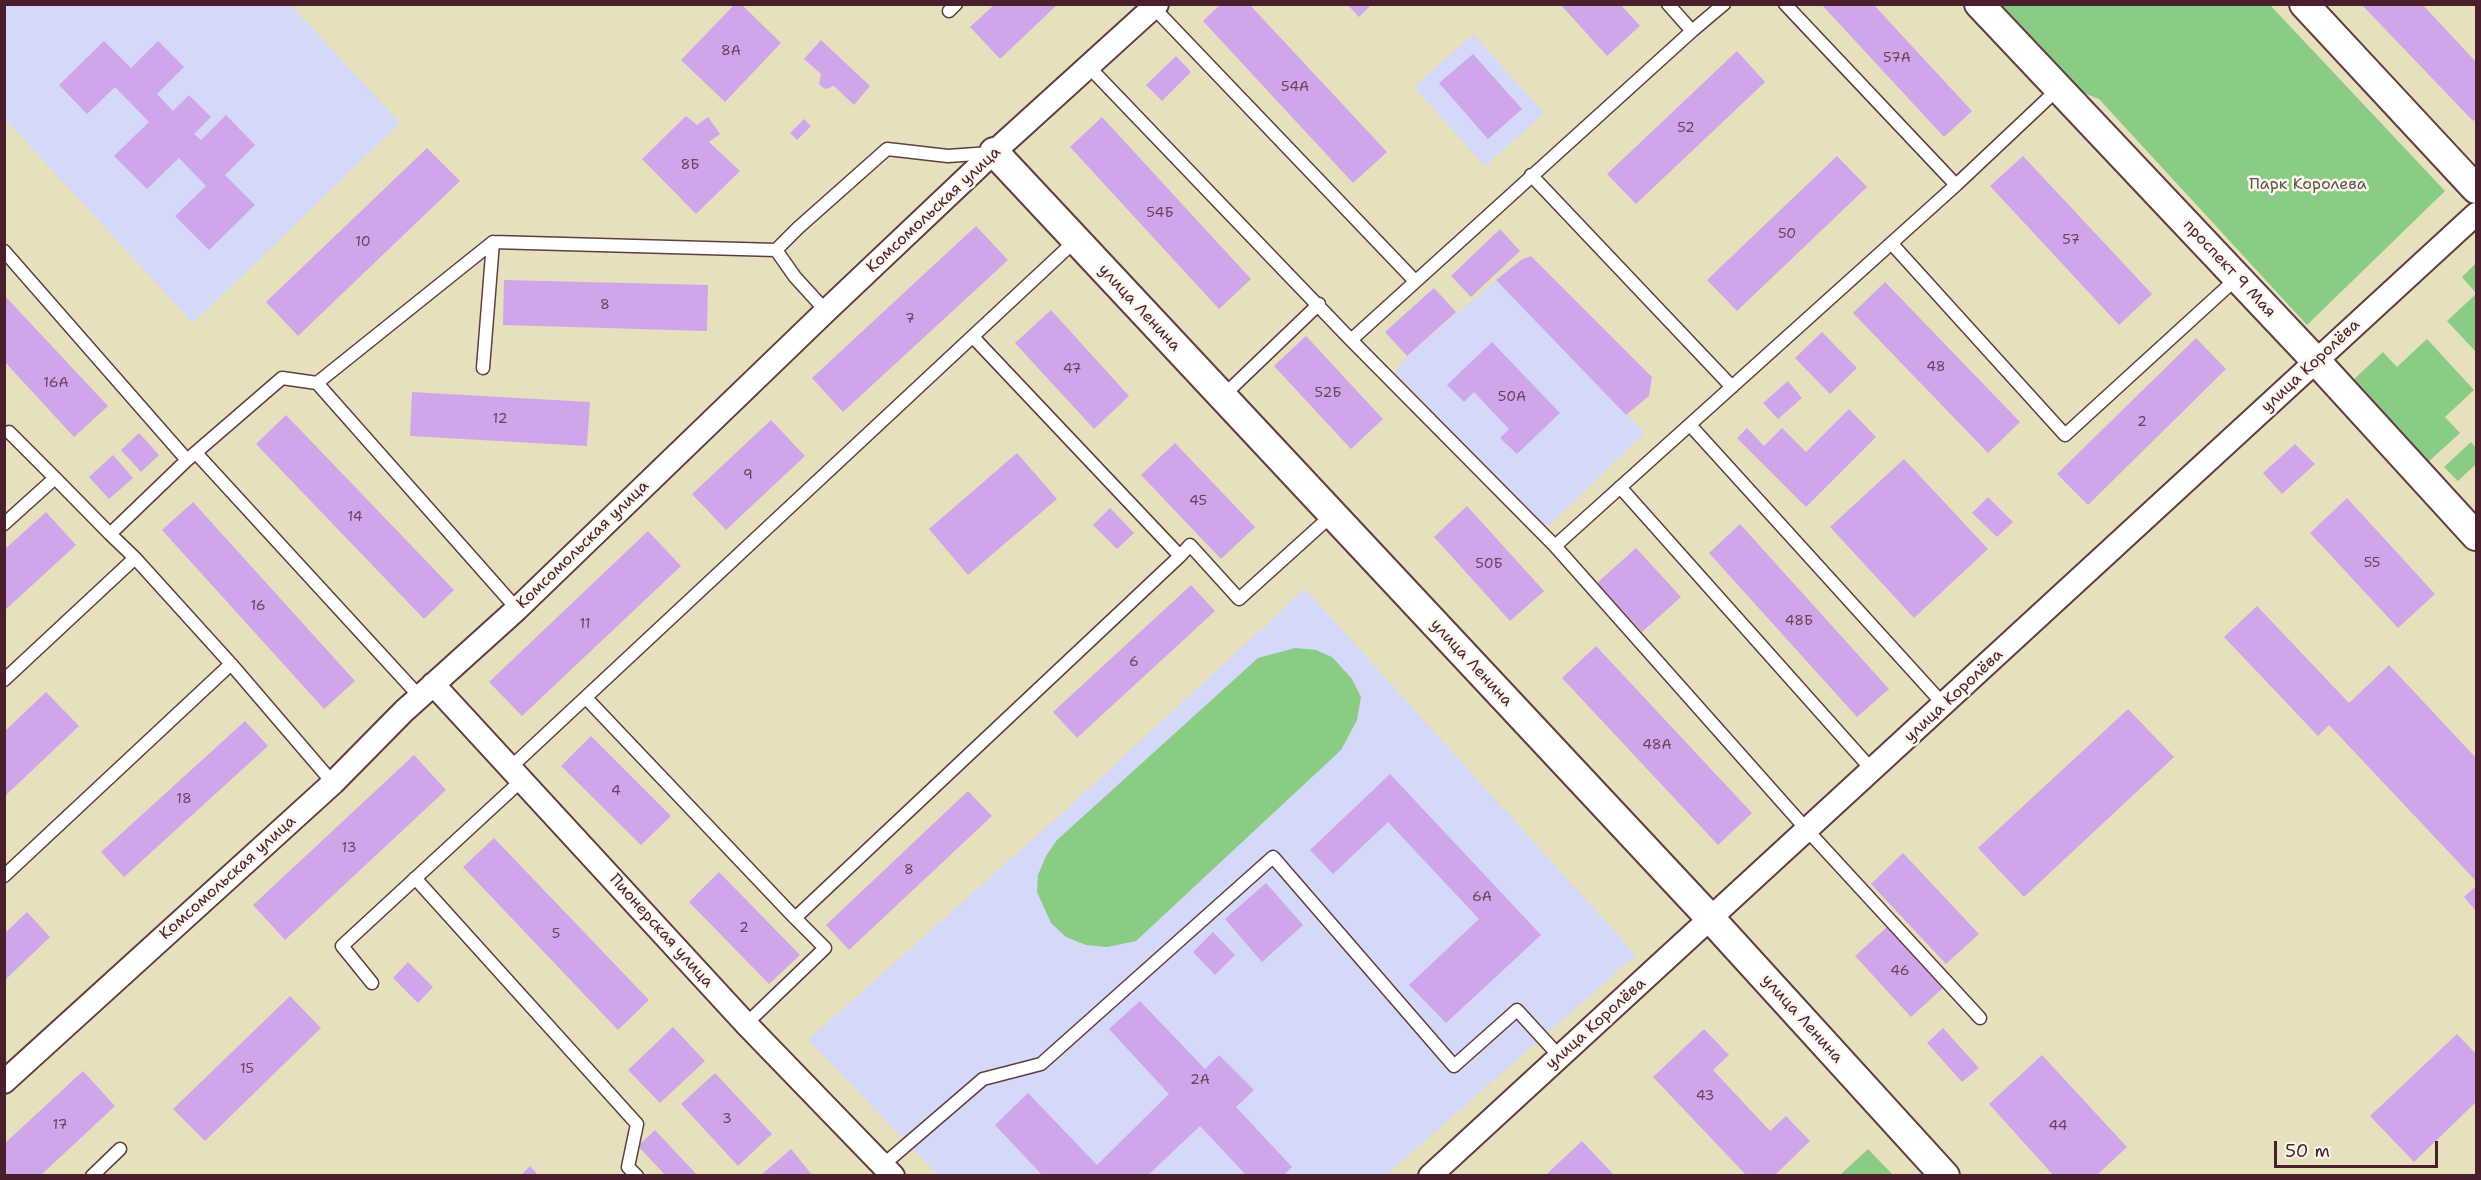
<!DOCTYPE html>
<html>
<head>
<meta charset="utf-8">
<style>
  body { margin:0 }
  #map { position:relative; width:2481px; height:1180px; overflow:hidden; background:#e7e0bd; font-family:"Shantell Sans",sans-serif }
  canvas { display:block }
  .frame { position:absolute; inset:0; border:6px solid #4a1f2b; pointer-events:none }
  .scale { position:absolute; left:2274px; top:1141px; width:164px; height:27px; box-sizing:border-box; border:3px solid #4a1f2b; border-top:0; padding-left:8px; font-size:18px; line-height:21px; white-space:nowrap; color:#4a1f2b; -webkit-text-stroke:4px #fbf7ec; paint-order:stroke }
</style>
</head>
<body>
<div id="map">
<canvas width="2481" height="1180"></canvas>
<div class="frame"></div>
<div class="scale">50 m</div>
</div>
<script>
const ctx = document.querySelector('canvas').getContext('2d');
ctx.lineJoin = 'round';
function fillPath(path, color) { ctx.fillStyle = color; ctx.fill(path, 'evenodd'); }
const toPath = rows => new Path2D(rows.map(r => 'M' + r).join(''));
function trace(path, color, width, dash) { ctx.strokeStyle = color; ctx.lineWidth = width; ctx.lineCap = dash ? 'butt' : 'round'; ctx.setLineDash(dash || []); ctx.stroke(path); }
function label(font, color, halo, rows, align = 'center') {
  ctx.font = font + ' "Shantell Sans",sans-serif'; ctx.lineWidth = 5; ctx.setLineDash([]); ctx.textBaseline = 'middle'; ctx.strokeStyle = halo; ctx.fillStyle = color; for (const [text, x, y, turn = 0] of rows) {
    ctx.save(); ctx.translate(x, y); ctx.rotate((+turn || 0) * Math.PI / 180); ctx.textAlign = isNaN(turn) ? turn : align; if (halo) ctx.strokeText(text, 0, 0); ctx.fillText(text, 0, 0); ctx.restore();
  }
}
fillPath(toPath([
  [290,4,400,123,193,323,5,119,5,5],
  [1473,34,1544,113,1485,166,1414,87],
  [1496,280,1645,433,1545,529,1395,372,1407,356],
  [1305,589,1636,955,1386,1175,938,1175,808,1040,1071,805]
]), '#d4d8f9');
fillPath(toPath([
  [1997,5,2270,5,2445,191,2307,325,2099,99,2081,92],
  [2476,263,2476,293,2462,277],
  [2476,294,2476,352,2447,321],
  [2427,339,2474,390,2445,417,2460,433,2427,463,2352,381,2383,352,2397,367],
  [2471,442,2476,448,2476,464,2458,481,2444,467],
  [1295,648,1316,650,1332,657,1352,679,1361,697,1357,720,1341,750,1136,941,1107,947,1086,945,1066,937,1051,923,1037,892,1038,875,1046,856,1057,840,1258,658],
  [1868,1149,1893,1175,1840,1175]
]), '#8acc84');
fillPath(toPath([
  [735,4,741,4,781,43,725,102,681,60],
  [995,4,1058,4,1000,59,970,27],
  [1221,4,1249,4,1387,152,1353,183,1203,21],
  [1347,4,1372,4,1359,17],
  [1560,4,1620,4,1640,26,1607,56],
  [1821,4,1873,4,1972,111,1944,137],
  [2361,4,2422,4,2476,62,2476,118,2473,121],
  [821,40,870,86,854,105,834,86,826,89,822,87,819,84,821,74,804,59],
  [104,41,131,68,158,41,184,67,157,94,173,111,189,95,211,117,194,134,201,140,226,115,255,145,225,175,255,205,209,250,175,216,206,186,179,158,147,189,114,156,149,122,115,87,87,114,59,85],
  [1737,51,1765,82,1636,204,1607,174],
  [1473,54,1522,109,1488,139,1439,83],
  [1176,56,1191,72,1162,101,1146,85],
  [686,116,697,125,708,117,720,134,709,142,740,171,696,214,642,159],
  [1102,117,1251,279,1219,309,1070,147],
  [804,119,811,126,797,140,790,133],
  [427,148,460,181,298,336,266,302],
  [1837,156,1867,187,1737,311,1707,280],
  [2023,156,2152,294,2119,325,1990,186],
  [976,226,1008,260,843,412,812,378],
  [1500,229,1520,251,1471,297,1451,276],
  [1531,256,1652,377,1649,396,1626,415,1496,280,1521,260],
  [504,280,708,285,707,331,503,325],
  [1885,282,2020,422,1988,453,1853,313],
  [1434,288,1456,312,1407,356,1385,332],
  [4,295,108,406,74,437,4,361],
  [1051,310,1129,396,1094,429,1015,343],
  [1822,332,1857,368,1830,394,1795,358],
  [1306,336,1383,419,1351,449,1274,366],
  [2196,338,2226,369,2088,505,2057,474],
  [1492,342,1560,413,1517,454,1500,438,1509,429,1474,392,1464,402,1447,385],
  [1788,381,1802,398,1778,419,1763,403],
  [412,392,590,402,587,446,410,436],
  [1849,409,1876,437,1806,507,1737,438,1747,428,1764,446,1782,428,1806,452],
  [286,415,454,590,424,619,256,444],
  [771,420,805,456,726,530,692,494],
  [139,433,159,455,141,472,121,450],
  [1175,443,1255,527,1221,559,1141,475],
  [2295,444,2315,464,2282,494,2263,473],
  [1017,453,1057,499,968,575,929,529],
  [113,455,133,478,109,499,89,477],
  [1904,459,1988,549,1914,618,1830,527],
  [1988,497,2013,522,1997,537,1972,513],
  [2347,498,2435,594,2398,628,2310,533],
  [193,502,355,681,324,709,162,530],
  [1467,506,1544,591,1510,621,1434,537],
  [1110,508,1134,533,1117,549,1093,525],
  [46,512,76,545,4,611,4,550],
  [1740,524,1889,689,1857,717,1709,553],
  [648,531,681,566,522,716,489,682],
  [1636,548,1681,597,1642,632,1597,583],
  [1191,585,1215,611,1077,738,1053,712],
  [2257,606,2349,703,2389,665,2476,758,2476,881,2329,725,2318,736,2224,637],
  [1596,646,1752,813,1718,845,1562,678],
  [46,692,79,726,4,797,4,732],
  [2128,709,2174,757,2024,897,1978,848],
  [245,721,268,746,124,877,101,852],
  [591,736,671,816,641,845,561,766],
  [414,755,446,790,285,940,253,905],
  [1390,774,1541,935,1446,1023,1409,985,1479,919,1388,822,1333,874,1310,850],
  [968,791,992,816,849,950,826,925],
  [494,838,649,1000,618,1030,463,867],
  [1903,853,1979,934,1946,964,1871,884],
  [719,872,800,955,769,984,689,902],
  [1266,883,1303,925,1262,962,1225,919],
  [2476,886,2476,911,2464,897],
  [27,912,50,937,4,981,4,934],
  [1888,926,1944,987,1911,1017,1855,956],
  [1213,932,1235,955,1215,975,1193,952],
  [408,962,433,987,418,1003,393,978],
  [290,996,321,1028,205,1141,173,1109],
  [1140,1001,1205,1069,1219,1055,1254,1090,1236,1107,1292,1167,1283,1176,1247,1176,1200,1126,1147,1176,1043,1176,995,1125,1028,1093,1097,1165,1169,1094,1109,1029],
  [673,1027,705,1061,660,1103,628,1070],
  [1943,1028,1979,1068,1962,1082,1927,1043],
  [1704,1029,1729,1055,1713,1070,1770,1131,1786,1116,1810,1141,1774,1176,1747,1176,1653,1077],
  [2457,1034,2476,1054,2476,1102,2414,1162,2370,1116],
  [2042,1055,2127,1147,2096,1176,2054,1176,1989,1104],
  [83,1071,115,1106,40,1176,4,1176,4,1144],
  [715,1073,772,1134,738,1166,681,1104],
  [655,1130,698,1176,666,1176,638,1146],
  [1582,1141,1615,1176,1545,1176,1554,1167],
  [791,1149,813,1176,760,1176],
  [530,1166,539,1176,520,1176]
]), '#d0a6ea');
const service = toPath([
  [1668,4,1692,31,1724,4],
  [1785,4,1956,185,2059,88],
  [1154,8,1415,281],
  [949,11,956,4],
  [1089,67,1351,340,1692,31],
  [1531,175,1732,387],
  [1956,185,1555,546,1807,830,1980,1018],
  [1892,244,2065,435,2237,278],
  [4,251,187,460,282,378,317,383,493,242,776,250],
  [826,311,795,277,776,250,798,228,887,149,948,156,990,153],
  [1351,340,1555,546],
  [483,368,493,242],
  [317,383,517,609],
  [1222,397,1319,304],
  [1690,425,1944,705],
  [9,432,55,478],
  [196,453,420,697],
  [1620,487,1873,771],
  [4,524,55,478,110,534,187,460],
  [110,534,135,558,231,664,333,783],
  [1180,556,1190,545,1239,599,1332,515],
  [4,680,135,558],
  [587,699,795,918,1180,556,973,337],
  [511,767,1076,240],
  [4,876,231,664],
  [415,878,637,1124,628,1167,637,1176],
  [372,983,342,946,523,779],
  [746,1024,825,948,795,918],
  [883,1165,983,1079,1041,1064,1273,857,1454,1066,1517,1010,1560,1057],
  [92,1176,120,1149]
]);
const minor = toPath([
  [433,684,746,1024,893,1176],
  [4,1082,333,783,404,711,517,609,826,311,994,152,1157,4],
  [1430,1176,2476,214]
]);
const tertiary = toPath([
  [1979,4,2317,362,2476,536],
  [2304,4,2476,189],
  [994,152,1711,919,1945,1176]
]);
trace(service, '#623c41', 15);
trace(minor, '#623c41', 26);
trace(tertiary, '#623c41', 32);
trace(service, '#fff', 12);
trace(minor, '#fff', 22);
trace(tertiary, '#fff', 28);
label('14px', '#6c415b', null, [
  ["8А",731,51],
  ["57А",1897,58],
  ["54А",1295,87],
  ["52",1686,128],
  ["8Б",690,165],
  ["54Б",1160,213],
  ["50",1787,234],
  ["57",2071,240],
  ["10",363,242],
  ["8",605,305],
  ["7",910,319],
  ["48",1936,367],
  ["47",1072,369],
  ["16А",56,383],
  ["52Б",1328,393],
  ["50А",1512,397],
  ["12",500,419],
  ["2",2142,422],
  ["9",748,475],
  ["45",1198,501],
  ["14",355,517],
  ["55",2372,563],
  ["50Б",1489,564],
  ["16",258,606],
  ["48Б",1799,621],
  ["11",585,624],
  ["6",1134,662],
  ["48А",1657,745],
  ["4",616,791],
  ["18",184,799],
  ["13",349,848],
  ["8",909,870],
  ["6А",1482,897],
  ["2",744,928],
  ["5",556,934],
  ["46",1900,971],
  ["15",247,1069],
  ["2А",1200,1080],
  ["43",1705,1096],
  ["3",727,1119],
  ["17",60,1125],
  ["44",2058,1126]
]);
label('16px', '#5d5346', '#fbf7ec', [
  ["Парк Королева",2308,185]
]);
label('16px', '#4a1f2b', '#fbf7ec', [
  ["Комсомольская улица",934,210,-43],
  ["проспект 9 Мая",2229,269,47],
  ["улица Ленина",1139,308,47],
  ["улица Королёва",2311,366,-43],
  ["Комсомольская улица",583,545,-44],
  ["улица Ленина",1471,663,47],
  ["улица Королёва",1954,696,-43],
  ["Комсомольская улица",228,878,-42],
  ["Пионерская улица",661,931,48],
  ["улица Ленина",1802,1019,48],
  ["улица Королёва",1596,1024,-42]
]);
</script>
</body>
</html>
